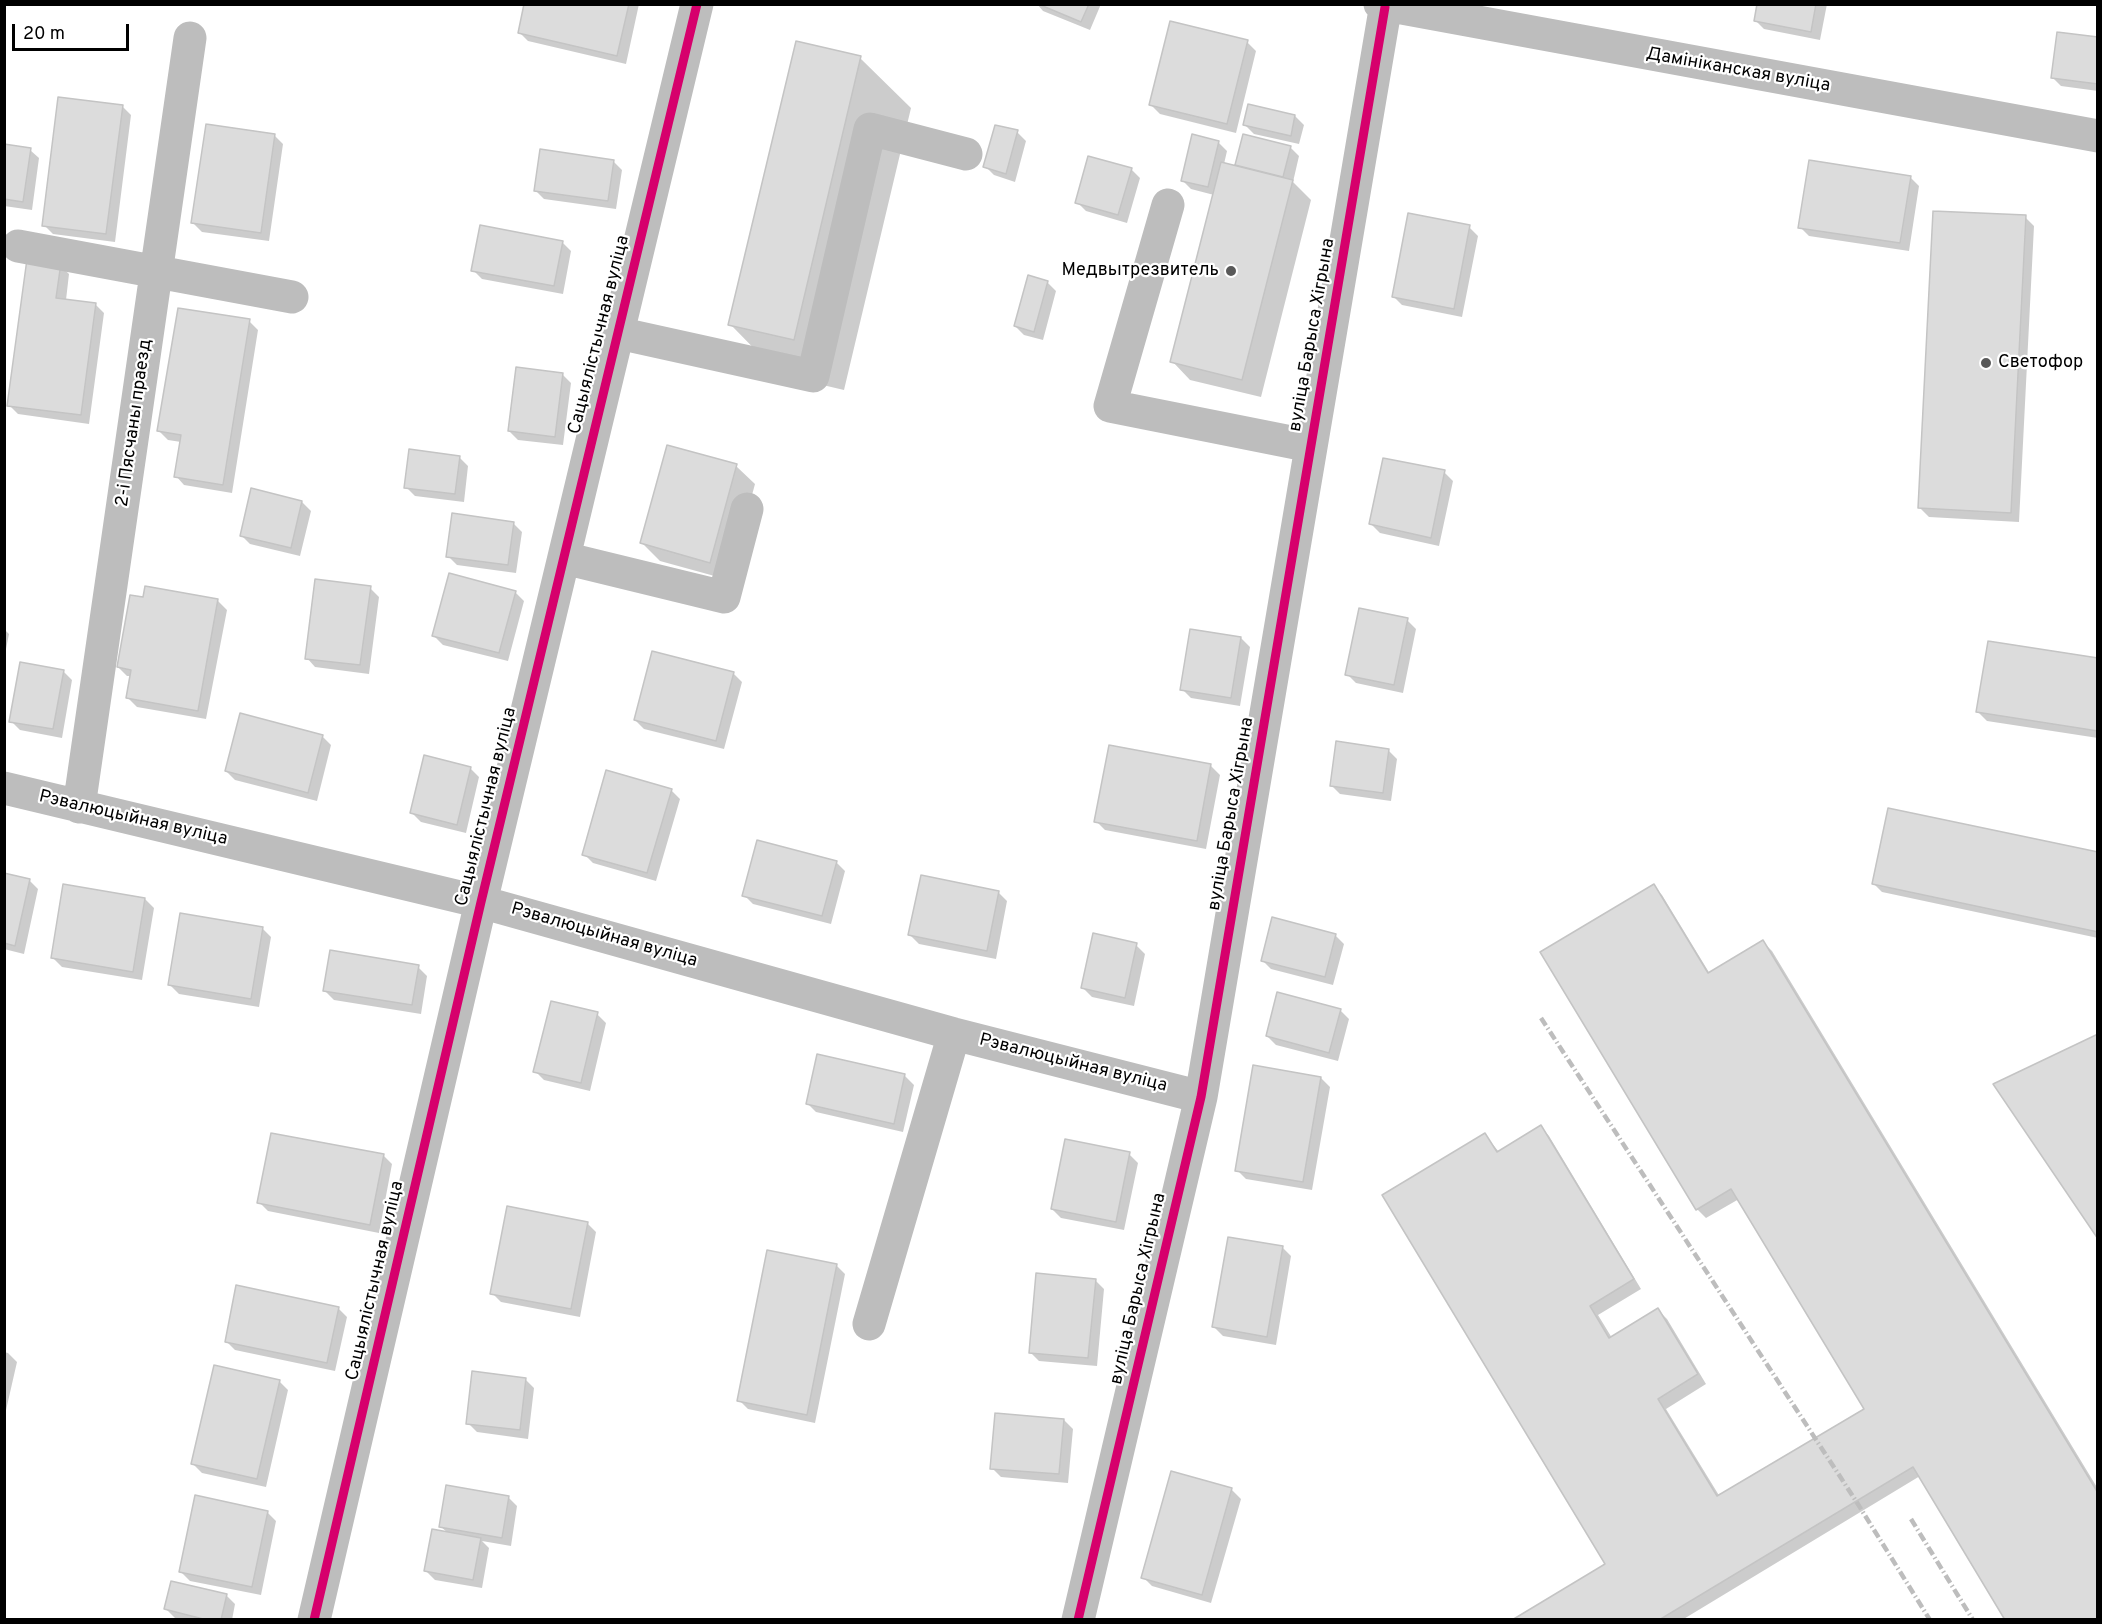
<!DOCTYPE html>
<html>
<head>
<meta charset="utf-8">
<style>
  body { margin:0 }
  #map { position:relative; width:2102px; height:1624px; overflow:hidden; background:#fff; font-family:Overpass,sans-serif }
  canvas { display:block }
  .frame { position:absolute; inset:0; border:6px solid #000; pointer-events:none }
  .scale { position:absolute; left:12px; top:24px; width:117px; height:27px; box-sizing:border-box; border:3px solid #000; border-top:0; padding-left:8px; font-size:18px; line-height:21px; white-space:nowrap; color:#000; -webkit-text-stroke:4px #fff; paint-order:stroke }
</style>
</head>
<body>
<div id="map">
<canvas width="2102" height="1624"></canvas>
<div class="frame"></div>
<div class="scale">20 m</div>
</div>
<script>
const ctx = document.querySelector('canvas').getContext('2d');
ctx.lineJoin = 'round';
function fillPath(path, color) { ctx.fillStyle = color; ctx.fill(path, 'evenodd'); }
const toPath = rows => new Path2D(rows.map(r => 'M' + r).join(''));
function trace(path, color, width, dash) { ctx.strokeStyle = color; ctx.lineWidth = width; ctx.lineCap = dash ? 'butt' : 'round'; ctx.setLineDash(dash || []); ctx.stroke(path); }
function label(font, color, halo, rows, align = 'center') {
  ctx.font = font + ' Overpass,sans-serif'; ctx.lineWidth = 4.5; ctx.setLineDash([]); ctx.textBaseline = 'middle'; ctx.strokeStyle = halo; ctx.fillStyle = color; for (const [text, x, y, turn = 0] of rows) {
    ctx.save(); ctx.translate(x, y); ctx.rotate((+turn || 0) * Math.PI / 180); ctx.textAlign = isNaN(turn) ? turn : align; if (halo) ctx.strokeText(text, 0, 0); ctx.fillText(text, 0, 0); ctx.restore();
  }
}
fillPath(toPath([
  [526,4,639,4,626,64,528,41,519,32],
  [1037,4,1101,4,1090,30,1043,11],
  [1759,4,1827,4,1820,40,1764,29,1755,20],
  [2098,39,2098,91,2061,86,2052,77],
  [1247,42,1256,51,1236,133,1160,114,1151,105],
  [860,58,911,108,844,390,780,375,730,324],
  [122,106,131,115,115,242,53,234,44,225],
  [1295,116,1304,125,1299,144,1254,134,1245,125],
  [1017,132,1026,141,1015,182,994,175,985,166],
  [274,135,283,144,269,241,202,232,193,223],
  [1218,142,1227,151,1224,164,1241,169,1237,165,1290,147,1299,156,1293,182,1311,200,1261,397,1190,380,1172,361,1214,195,1191,189,1182,180],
  [4,146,30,150,39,158,32,210,4,206],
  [613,161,622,170,616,209,544,199,535,190],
  [1131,169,1140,178,1127,223,1086,211,1077,202],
  [1910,177,1919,186,1909,251,1809,236,1800,227],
  [2025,217,2034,226,2019,522,1929,517,1920,508],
  [1469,227,1478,236,1462,317,1402,305,1393,296],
  [562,242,571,251,563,294,482,279,473,270],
  [60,265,69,274,66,300,95,304,104,313,89,424,18,414,9,405],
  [1047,282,1056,291,1043,340,1024,335,1015,326],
  [249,321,258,330,232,493,184,485,176,476,181,442,168,440,159,431],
  [562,374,571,383,563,445,518,440,509,431],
  [459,457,468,466,464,502,415,496,406,487],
  [736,466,755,484,729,580,660,561,642,543],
  [1444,472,1453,481,1439,546,1380,533,1371,524],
  [302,502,311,511,300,556,250,544,241,535],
  [513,523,522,532,516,573,457,565,448,556],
  [370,588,379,597,369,674,315,667,307,658],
  [515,592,524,601,508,661,443,645,434,636],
  [218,601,227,610,206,719,137,707,128,698,132,676,127,676,118,667],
  [1407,620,1416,629,1403,693,1356,683,1347,674],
  [4,629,9,634,4,659],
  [1241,638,1250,647,1240,706,1191,698,1182,689],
  [2098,659,2098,738,1987,721,1978,712],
  [63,671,72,680,62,738,20,730,11,721],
  [733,673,742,682,724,749,644,729,635,720],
  [322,736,331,745,317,801,235,780,226,771],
  [1110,747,1211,766,1220,775,1206,849,1105,830,1096,821],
  [1388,750,1397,759,1391,801,1340,794,1331,785],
  [470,768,479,777,466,833,421,822,412,813],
  [671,790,680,799,656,881,593,863,584,854],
  [2098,853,2098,938,1882,892,1873,883],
  [836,862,845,871,831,924,753,904,744,895],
  [4,875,29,880,38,889,24,954,4,949],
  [1653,886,1662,895,1710,974,1763,942,1772,951,2098,1489,2098,1620,1920,1476,1682,1620,1515,1620,1607,1565,1485,1135,1499,1152,1541,1127,1549,1136,1641,1289,1598,1315,1612,1338,1658,1310,1667,1319,1706,1384,1666,1409,1720,1497,1866,1409,1739,1199,1706,1218,1697,1209],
  [998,892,1007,901,996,959,919,944,910,935],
  [145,899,154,908,142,980,62,967,53,958],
  [262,928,271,937,259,1007,179,994,170,985],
  [1335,935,1344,944,1333,985,1271,969,1262,960],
  [1136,945,1145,954,1134,1006,1092,997,1083,988],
  [418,967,427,976,421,1014,334,1000,325,991],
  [1340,1010,1349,1019,1338,1061,1276,1045,1267,1036],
  [597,1014,606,1023,590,1091,544,1080,535,1071],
  [1254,1067,1321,1078,1330,1087,1312,1190,1246,1179,1237,1170],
  [905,1076,914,1085,903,1132,816,1112,807,1103],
  [1129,1154,1138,1163,1124,1230,1061,1218,1052,1209],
  [383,1155,392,1164,379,1233,268,1211,259,1202],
  [587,1223,596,1232,580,1317,501,1302,492,1293],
  [1282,1247,1291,1256,1276,1345,1223,1336,1214,1327],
  [836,1265,845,1274,815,1423,748,1409,739,1400],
  [1095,1280,1104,1289,1097,1366,1039,1361,1030,1352],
  [338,1308,347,1317,335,1371,235,1350,226,1341],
  [4,1352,8,1353,17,1362,4,1419],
  [525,1379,534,1388,528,1439,477,1432,468,1423],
  [279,1381,288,1390,266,1487,202,1473,193,1464],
  [1064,1420,1073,1429,1068,1483,1001,1477,992,1468],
  [1232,1490,1241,1499,1211,1603,1152,1586,1143,1577],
  [508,1497,517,1506,511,1546,482,1541,489,1548,482,1588,435,1580,426,1571,448,1533,440,1526],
  [267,1512,276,1521,261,1595,190,1581,181,1572],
  [226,1595,235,1604,232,1620,183,1620,175,1618,166,1609]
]), '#0003');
const building = toPath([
  [524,4,629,4,617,56,518,33,524,4],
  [1038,4,1089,4,1081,22,1038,4],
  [1757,4,1816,4,1811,32,1754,21,1757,4],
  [1170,21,1248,40,1227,124,1149,105,1170,21],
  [2057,32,2098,37,2098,84,2051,78,2057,32],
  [796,41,861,56,794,340,728,325,796,41],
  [58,97,123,105,106,234,42,226,58,97],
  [1248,104,1295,115,1291,136,1243,125,1248,104],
  [206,124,275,134,261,233,191,223,206,124],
  [995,125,1018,130,1006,174,983,167,995,125],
  [1192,134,1219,141,1208,187,1181,181,1192,134],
  [1243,134,1291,146,1283,177,1235,165,1243,134],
  [4,144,31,148,23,202,4,199,4,144],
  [540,149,614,160,608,201,534,191,540,149],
  [1088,156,1132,168,1118,215,1075,203,1088,156],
  [1809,160,1911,176,1900,243,1798,228,1809,160],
  [1221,162,1293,180,1242,380,1170,362,1221,162],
  [1933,211,2026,215,2011,513,1918,508,1933,211],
  [1408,213,1470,225,1454,309,1392,297,1408,213],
  [480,225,563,241,554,286,471,271,480,225],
  [27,259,61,263,56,298,96,303,81,415,7,406,27,259],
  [1028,275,1048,281,1034,332,1014,326,1028,275],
  [178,308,250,319,223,485,174,477,181,435,157,431,178,308],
  [516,367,563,373,555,437,508,431,516,367],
  [667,445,737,464,710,563,640,543,667,445],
  [409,449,460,456,455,494,404,488,409,449],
  [1383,458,1445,470,1431,538,1369,524,1383,458],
  [251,488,302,501,291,548,240,536,251,488],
  [452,513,514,522,508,565,446,557,452,513],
  [449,573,516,591,499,653,432,636,449,573],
  [315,579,371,586,360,665,305,659,315,579],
  [145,586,218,599,198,711,126,698,131,670,117,667,130,595,143,597,145,586],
  [1359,608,1408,618,1394,685,1345,675,1359,608],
  [1190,629,1241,637,1231,698,1180,690,1190,629],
  [1988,641,2098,658,2098,731,1976,712,1988,641],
  [652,651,734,672,716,741,634,720,652,651],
  [20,662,64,670,53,729,9,722,20,662],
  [240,713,323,735,308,793,225,771,240,713],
  [1336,741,1389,749,1383,793,1330,786,1336,741],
  [1109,745,1211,764,1197,841,1094,822,1109,745],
  [424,755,471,767,457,825,410,813,424,755],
  [606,770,672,789,647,873,582,855,606,770],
  [1888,808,2098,852,2098,932,1872,884,1888,808],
  [757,840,837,861,822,916,742,896,757,840],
  [4,873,30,879,15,946,4,943,4,873],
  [921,875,999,891,987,951,908,935,921,875],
  [63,884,145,898,133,972,51,958,63,884],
  [1654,884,1708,973,1763,940,2098,1493,2098,1620,2005,1620,1913,1467,1659,1620,1512,1620,1605,1564,1382,1195,1485,1133,1497,1152,1541,1125,1634,1279,1590,1306,1609,1338,1658,1308,1698,1374,1658,1399,1717,1496,1864,1409,1731,1189,1696,1210,1540,952,1654,884],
  [180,913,263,927,251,999,168,985,180,913],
  [1272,917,1336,934,1325,977,1261,961,1272,917],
  [1093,933,1137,943,1125,998,1081,988,1093,933],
  [330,950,419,965,412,1005,323,991,330,950],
  [1277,992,1341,1009,1329,1053,1266,1036,1277,992],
  [551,1001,598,1012,581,1083,533,1072,551,1001],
  [2098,1034,2098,1239,1993,1084,2098,1034],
  [817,1054,905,1074,894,1124,806,1104,817,1054],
  [1253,1065,1321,1077,1303,1182,1235,1171,1253,1065],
  [271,1133,384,1154,370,1225,257,1203,271,1133],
  [1065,1139,1130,1152,1116,1222,1051,1209,1065,1139],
  [507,1206,588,1222,571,1309,490,1294,507,1206],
  [1228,1237,1283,1246,1267,1337,1212,1327,1228,1237],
  [767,1250,837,1264,807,1415,737,1401,767,1250],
  [1036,1273,1096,1279,1088,1358,1029,1353,1036,1273],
  [236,1285,339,1307,327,1363,225,1342,236,1285],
  [214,1365,280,1380,257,1479,191,1464,214,1365],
  [472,1371,526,1378,520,1430,466,1424,472,1371],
  [995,1413,1064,1419,1059,1474,990,1469,995,1413],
  [1171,1471,1232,1488,1202,1595,1141,1578,1171,1471],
  [446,1485,509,1496,502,1538,439,1527,446,1485],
  [195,1495,268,1511,252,1587,179,1572,195,1495],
  [432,1529,481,1538,473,1580,424,1571,432,1529],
  [171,1581,227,1594,221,1620,207,1620,164,1609,171,1581]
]);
fillPath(building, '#dcdcdc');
trace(building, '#c4c4c4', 1.5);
trace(toPath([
  [1380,4,2098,136],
  [1168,205,1110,406,1311,446],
  [18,246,292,297],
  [618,333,813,376,870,129,966,154],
  [564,558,724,597,747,509],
  [4,788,481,902,954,1034,1201,1097],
  [79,807,190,38],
  [869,1324,954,1034],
  [314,1620,481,902,697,4],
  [1078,1620,1201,1097,1386,4]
]), '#bdbdbd', 33);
trace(toPath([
  [1541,1018,1856,1501,1930,1620],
  [1911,1519,1973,1620]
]), '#bdbdbd', 4.5, [9, 3, 1.5, 3]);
trace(toPath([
  [314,1620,481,902,697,4],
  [1078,1620,1201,1097,1385,7]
]), '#d6006c', 9);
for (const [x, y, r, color] of [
  [1231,271,6,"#595959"],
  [1986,363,6,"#595959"]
]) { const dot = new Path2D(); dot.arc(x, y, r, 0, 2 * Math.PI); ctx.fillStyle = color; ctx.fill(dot); trace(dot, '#fff', 2); }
label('18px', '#000', '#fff', [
  ["Дамініканская вуліца",1738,71,10],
  ["Сацыялістычная вуліца",600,335,-76],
  ["вуліца Барыса Хігрына",1313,335,-80],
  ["2-і Пясчаны праезд",135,423,-82],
  ["Сацыялістычная вуліца",487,807,-76],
  ["вуліца Барыса Хігрына",1232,814,-80],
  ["Рэвалюцыйная вуліца",133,819,13],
  ["Рэвалюцыйная вуліца",604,936,16],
  ["Рэвалюцыйная вуліца",1073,1064,14],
  ["Сацыялістычная вуліца",376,1281,-77],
  ["вуліца Барыса Хігрына",1139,1289,-77]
]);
label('18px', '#000', '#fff', [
  ["Медвытрезвитель",1219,271],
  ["Светофор",1998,363,"left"]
], 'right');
</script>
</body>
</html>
